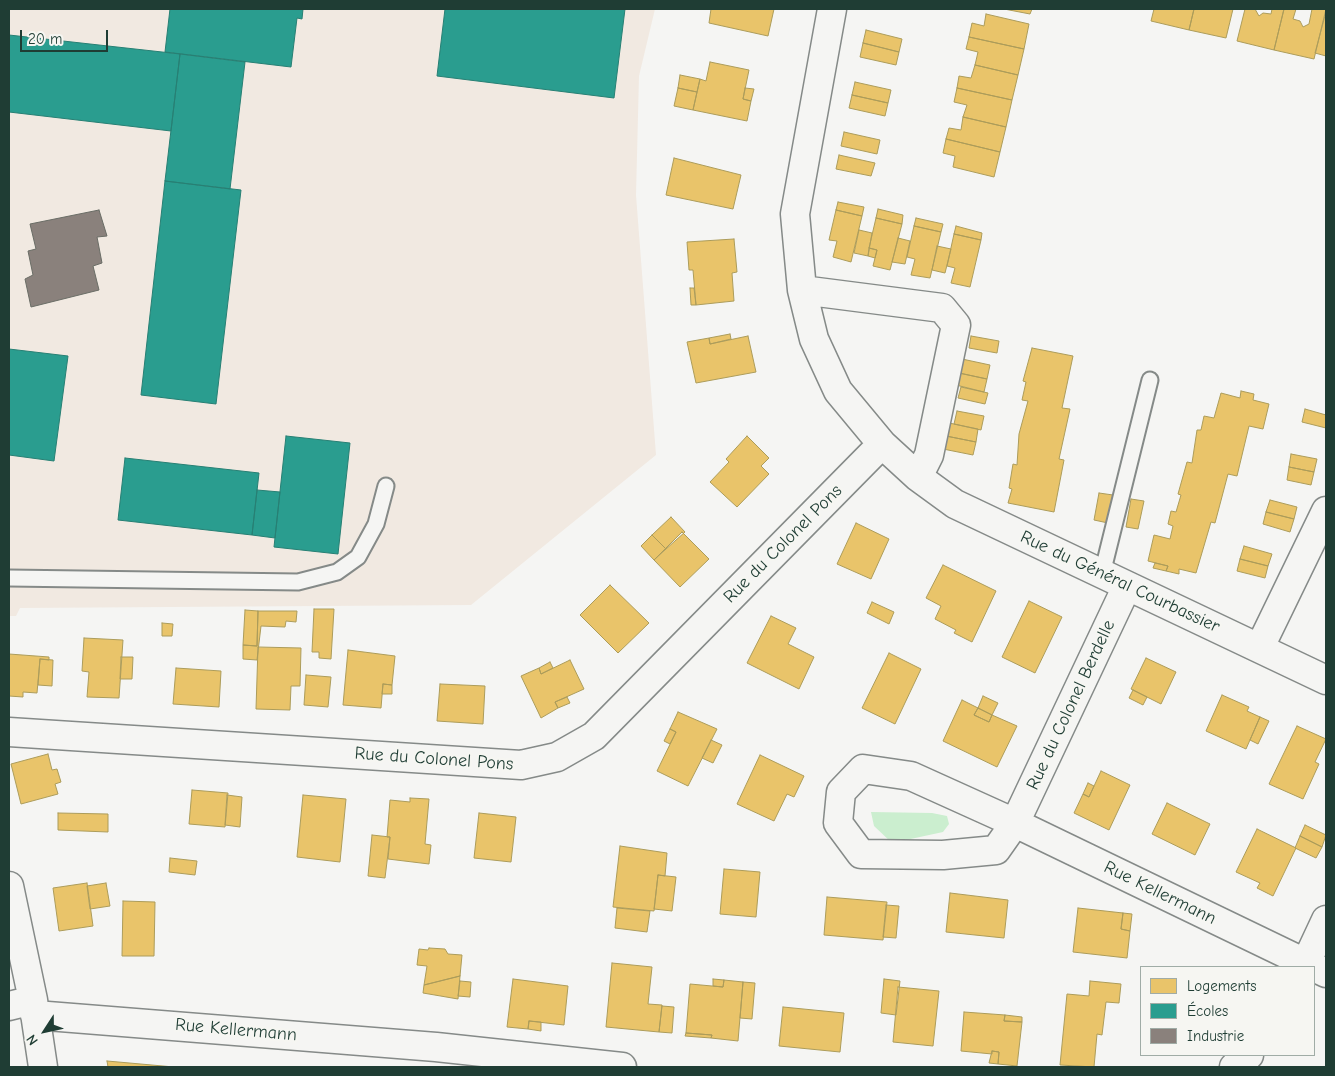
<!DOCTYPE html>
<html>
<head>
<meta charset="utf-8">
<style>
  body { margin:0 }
  #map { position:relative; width:1335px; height:1076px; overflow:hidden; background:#f5f5f3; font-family:"Comic Neue",sans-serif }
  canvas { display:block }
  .frame { position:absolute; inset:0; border:10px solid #1f3d34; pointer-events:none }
  .legend { position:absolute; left:1140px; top:966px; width:175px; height:90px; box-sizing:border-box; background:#f6f6f2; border:1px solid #a0aca6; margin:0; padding:6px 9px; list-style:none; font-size:15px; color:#1f3d34 }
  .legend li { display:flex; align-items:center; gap:10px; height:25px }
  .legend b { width:25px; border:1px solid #a0aca6 }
  .north { position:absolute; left:20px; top:1006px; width:50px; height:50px; -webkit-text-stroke:4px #f6f6f2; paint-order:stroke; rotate:235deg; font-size:14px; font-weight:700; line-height:20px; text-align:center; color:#1f3d34 }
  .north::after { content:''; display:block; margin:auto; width:18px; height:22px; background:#1f3d34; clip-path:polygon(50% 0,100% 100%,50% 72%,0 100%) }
  .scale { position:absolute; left:20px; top:30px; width:88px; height:22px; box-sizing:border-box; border:2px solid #1f3d34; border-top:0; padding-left:6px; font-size:15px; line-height:18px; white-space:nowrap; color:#1f3d34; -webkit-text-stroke:4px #f6f6f2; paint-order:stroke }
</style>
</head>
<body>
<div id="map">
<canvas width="1335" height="1076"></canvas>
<div class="frame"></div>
<ul class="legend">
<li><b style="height:14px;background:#e9c46a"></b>Logements</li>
<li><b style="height:14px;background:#2a9d8f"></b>Écoles</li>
<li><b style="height:14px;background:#8a817c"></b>Industrie</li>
</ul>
<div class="north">N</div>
<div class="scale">20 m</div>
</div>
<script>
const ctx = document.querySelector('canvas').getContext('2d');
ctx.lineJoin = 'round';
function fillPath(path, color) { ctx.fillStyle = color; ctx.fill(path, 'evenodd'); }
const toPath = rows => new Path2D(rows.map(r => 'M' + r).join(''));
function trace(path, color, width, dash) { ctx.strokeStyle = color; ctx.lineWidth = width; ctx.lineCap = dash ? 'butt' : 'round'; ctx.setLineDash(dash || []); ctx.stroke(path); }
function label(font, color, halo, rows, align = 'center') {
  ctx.font = font + ' "Comic Neue",sans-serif'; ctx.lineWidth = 5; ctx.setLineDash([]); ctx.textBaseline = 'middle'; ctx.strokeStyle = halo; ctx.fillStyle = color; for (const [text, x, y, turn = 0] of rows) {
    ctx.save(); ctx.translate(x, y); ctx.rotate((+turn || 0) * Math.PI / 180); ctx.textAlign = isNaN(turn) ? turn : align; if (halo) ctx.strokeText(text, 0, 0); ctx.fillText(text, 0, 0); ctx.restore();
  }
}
fillPath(toPath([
  [9,9,655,9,639,76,636,195,656,455,471,605,20,608,16,616,9,616]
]), '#f1e9e1');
fillPath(toPath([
  [871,812,932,813,947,816,949,824,943,832,892,843,874,826]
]), '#cbeecf');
const homes = toPath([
  [711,9,774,9,768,36,709,23,711,9],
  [1004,9,1032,9,1030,14,1004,9],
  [1154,9,1194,9,1189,30,1151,21,1154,9],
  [1194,9,1233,9,1226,38,1189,30,1194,9],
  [1245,9,1255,9,1259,16,1263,13,1271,14,1272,9,1284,9,1274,50,1237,41,1245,9],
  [1284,9,1296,9,1293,19,1300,21,1303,27,1309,24,1312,9,1326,9,1314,59,1274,50,1284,9],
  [1326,12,1326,56,1315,53,1326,12],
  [986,14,1029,24,1024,49,969,37,972,23,984,26,986,14],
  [866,30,902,39,899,52,863,43,866,30],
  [969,37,1024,49,1018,75,975,65,978,52,966,49,969,37],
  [863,43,899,52,896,65,860,57,863,43],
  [710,62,749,70,743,99,751,101,747,121,693,110,700,79,706,81,710,62],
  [975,65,1018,75,1012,100,957,88,959,76,971,78,975,65],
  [680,75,700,79,697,92,678,88,680,75],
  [855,82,891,90,888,103,852,95,855,82],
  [678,88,697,92,693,110,674,106,678,88],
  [745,88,754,89,751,101,743,99,745,88],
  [957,88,1012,100,1006,127,963,117,967,105,954,102,957,88],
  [852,95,888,103,885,116,849,108,852,95],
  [963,117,1006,127,1000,152,946,139,949,128,961,130,963,117],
  [844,132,880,140,877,154,841,146,844,132],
  [946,139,1000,152,994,177,953,167,955,156,943,153,946,139],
  [839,155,875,163,871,176,836,169,839,155],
  [674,158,741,175,733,209,666,195,674,158],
  [838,202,864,207,862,216,836,210,838,202],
  [878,209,903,215,902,224,876,218,878,209],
  [836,210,862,216,851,262,833,257,837,241,829,240,836,210],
  [876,218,902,224,890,270,873,266,877,250,869,248,876,218],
  [916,218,943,224,941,232,914,226,916,218],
  [914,226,941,232,930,278,911,275,915,259,907,257,914,226],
  [956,226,982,233,981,240,954,234,956,226],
  [859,230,872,233,868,256,854,253,859,230],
  [954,234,981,240,970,287,951,283,955,268,947,266,954,234],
  [898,238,910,241,905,264,892,262,898,238],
  [734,239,737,272,732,273,734,301,696,305,693,270,689,270,687,242,734,239],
  [937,246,951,249,945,273,932,270,937,246],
  [869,248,877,250,875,258,868,256,869,248],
  [690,288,694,288,696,305,691,305,690,288],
  [730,334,731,339,710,344,709,338,730,334],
  [748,336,756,372,696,383,687,342,709,338,710,344,748,336],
  [971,336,999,341,997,353,969,348,971,336],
  [1032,348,1073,356,1062,408,1070,409,1059,459,1064,460,1054,512,1008,503,1012,489,1009,488,1013,464,1017,465,1019,434,1028,401,1022,400,1026,382,1023,381,1032,348],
  [962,359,990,365,987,379,959,373,962,359],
  [959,373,987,379,984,392,956,385,959,373],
  [961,387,988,393,985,404,958,398,961,387],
  [1241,391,1254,394,1253,400,1269,404,1263,429,1249,426,1237,476,1228,474,1215,523,1211,522,1196,573,1179,569,1179,574,1166,571,1168,566,1148,561,1154,535,1170,539,1173,526,1168,524,1171,511,1176,512,1181,495,1178,494,1187,462,1192,463,1197,430,1201,430,1204,416,1214,418,1221,393,1240,398,1241,391],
  [1305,409,1326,415,1326,428,1302,422,1305,409],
  [957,411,984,416,981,430,954,424,957,411],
  [949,423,978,429,976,442,946,436,949,423],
  [747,436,769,458,761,466,769,474,737,507,710,482,729,462,726,459,747,436],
  [946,436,976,442,973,455,943,449,946,436],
  [1291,454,1317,459,1314,472,1289,467,1291,454],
  [1289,467,1314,472,1311,485,1287,480,1289,467],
  [1099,493,1113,495,1108,523,1094,520,1099,493],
  [1131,499,1144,501,1138,529,1126,527,1131,499],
  [1270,500,1297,507,1294,519,1266,512,1270,500],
  [1266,512,1294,519,1290,532,1263,524,1266,512],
  [671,517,685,532,666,549,652,535,671,517],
  [856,523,889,539,871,579,837,564,856,523],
  [682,532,709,559,680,587,654,560,682,532],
  [652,535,666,549,654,560,641,546,652,535],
  [1244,546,1272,554,1268,566,1240,559,1244,546],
  [1240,559,1268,566,1265,578,1237,571,1240,559],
  [1155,563,1168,566,1166,571,1153,568,1155,563],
  [943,565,996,591,972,642,954,633,956,630,935,619,941,606,926,598,943,565],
  [610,585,649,623,618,653,580,615,610,585],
  [1029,601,1062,617,1035,673,1002,657,1029,601],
  [872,602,894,612,889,624,867,613,872,602],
  [314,609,334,609,331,659,319,658,319,652,312,652,314,609],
  [245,610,258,611,257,646,243,645,245,610],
  [258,611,297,611,296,622,286,621,285,627,261,626,257,660,243,659,243,645,257,646,258,611],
  [771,616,796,628,788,644,814,657,799,689,747,663,771,616],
  [162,623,173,624,172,636,162,636,162,623],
  [84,638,123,640,119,698,87,697,89,672,82,671,84,638],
  [258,647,301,648,300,686,291,686,290,710,256,709,258,647],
  [348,650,395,656,392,685,383,684,381,708,343,705,348,650],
  [889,653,921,669,895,724,862,708,889,653],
  [9,654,49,657,49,660,40,659,37,693,23,692,23,697,9,696,9,654],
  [121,657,133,657,132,679,120,679,121,657],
  [1146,658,1176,672,1161,704,1131,689,1146,658],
  [40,659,53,660,52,686,38,685,40,659],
  [570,660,584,689,555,702,558,708,541,718,521,676,539,668,541,674,570,660],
  [550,662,553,668,541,674,539,668,550,662],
  [176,668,221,671,219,707,173,704,176,668],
  [306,675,331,677,328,707,304,705,306,675],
  [383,684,392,685,392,694,382,694,383,684],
  [440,684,485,686,483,724,437,721,440,684],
  [1133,690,1147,697,1143,705,1129,698,1133,690],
  [1222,695,1249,707,1247,711,1260,717,1246,749,1206,731,1222,695],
  [983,696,998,703,992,715,978,708,983,696],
  [567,697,570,703,558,708,555,702,567,697],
  [962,700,978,708,974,715,989,722,992,715,1017,726,997,767,943,741,962,700],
  [978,708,992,715,989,722,974,715,978,708],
  [678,712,717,729,688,786,657,771,676,732,670,729,678,712],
  [1260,717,1269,721,1258,744,1250,740,1260,717],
  [1297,726,1326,739,1315,762,1319,764,1303,799,1269,784,1297,726],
  [670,729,676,732,670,744,664,741,670,729],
  [711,740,722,745,713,763,702,758,711,740],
  [48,754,52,770,57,769,61,782,55,784,58,794,21,804,11,764,48,754],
  [760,755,804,776,794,797,787,794,774,821,737,804,760,755],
  [1101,771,1130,785,1109,830,1074,813,1083,794,1089,797,1101,771],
  [1088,783,1094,786,1089,797,1083,794,1088,783],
  [192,790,228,793,225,827,189,824,192,790],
  [227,795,242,797,240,827,225,825,227,795],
  [303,795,346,799,340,862,297,857,303,795],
  [410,798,429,799,425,844,431,845,429,864,388,859,390,837,387,837,390,800,410,802,410,798],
  [1167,803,1210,824,1195,855,1152,834,1167,803],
  [58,813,108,814,108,832,58,830,58,813],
  [479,813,516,817,511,862,474,858,479,813],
  [1305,825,1326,835,1322,847,1300,836,1305,825],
  [1257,829,1296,848,1273,896,1257,888,1260,883,1236,872,1257,829],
  [372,835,390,837,385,878,368,876,372,835],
  [1300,836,1322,847,1316,858,1295,848,1300,836],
  [620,846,667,853,665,876,658,875,654,911,613,907,620,846],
  [170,858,197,861,195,875,169,872,170,858],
  [724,869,760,872,756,917,720,914,724,869],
  [658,875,676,877,672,911,654,909,658,875],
  [87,883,93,926,59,931,53,888,87,883],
  [106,883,110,906,90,909,87,886,106,883],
  [950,893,1008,900,1004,938,946,932,950,893],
  [827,897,887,902,883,940,824,935,827,897],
  [123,901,155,902,154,956,122,956,123,901],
  [886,905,899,906,896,938,883,937,886,905],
  [617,908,650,911,647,932,615,928,617,908],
  [1078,908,1123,913,1121,929,1130,931,1127,958,1073,952,1078,908],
  [1123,913,1132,914,1130,931,1121,929,1123,913],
  [429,948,445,949,448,954,462,955,460,976,424,985,427,966,417,965,419,949,428,950,429,948],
  [612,963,652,967,648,1004,662,1005,659,1032,606,1027,612,963],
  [460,976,458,999,423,993,424,985,460,976],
  [513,979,568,986,564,1025,529,1021,528,1029,507,1027,513,979],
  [713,979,724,980,723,987,713,986,713,979],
  [884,979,900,981,896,1015,881,1013,884,979],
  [724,980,743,982,738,1041,711,1038,712,1035,686,1033,690,984,723,987,724,980],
  [460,981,471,982,470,997,458,996,460,981],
  [1090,981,1121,984,1119,1003,1106,1002,1102,1035,1097,1034,1094,1067,1060,1065,1067,994,1089,996,1090,981],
  [743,982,755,983,752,1019,740,1018,743,982],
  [898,987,939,991,933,1046,893,1042,898,987],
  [662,1006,674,1007,672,1033,659,1032,662,1006],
  [783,1007,844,1013,840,1052,779,1046,783,1007],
  [964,1012,1005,1015,1004,1021,1022,1022,1017,1066,998,1064,999,1052,992,1051,992,1054,961,1051,964,1012],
  [1005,1015,1022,1017,1022,1022,1004,1021,1005,1015],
  [529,1021,541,1022,541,1031,528,1029,529,1021],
  [686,1033,712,1035,711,1038,685,1036,686,1033],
  [992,1051,999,1052,998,1064,989,1063,992,1051],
  [107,1061,174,1067,108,1067,107,1061]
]);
fillPath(homes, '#e9c46a');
trace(homes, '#ac9c5a', 1);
const schools = toPath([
  [170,9,303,9,302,19,297,18,291,67,165,52,170,9],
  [445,9,625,9,614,98,437,76,445,9],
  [9,35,180,54,171,131,9,112,9,35],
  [180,54,245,62,230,189,165,181,180,54],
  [165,181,241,190,216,404,141,395,165,181],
  [9,349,68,356,54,461,9,455,9,349],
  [286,436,350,443,338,554,274,547,286,436],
  [125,458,259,473,252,535,118,520,125,458],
  [257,490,280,492,275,538,252,535,257,490]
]);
fillPath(schools, '#2a9d8f');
trace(schools, '#278074', 1);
const industry = toPath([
  [99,210,107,236,97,237,102,263,93,266,99,290,31,307,25,279,33,275,28,251,36,249,30,224,99,210]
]);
fillPath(industry, '#8a817c');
trace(industry, '#6a6d66', 1);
const service = toPath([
  [1102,574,1150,380],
  [9,578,298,582,337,572,358,557,376,524,386,486]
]);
const minor = toPath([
  [832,9,795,214,802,290,814,339,838,391,882,444,918,477,955,504,1326,680],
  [802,290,942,308,956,325,929,455,918,477],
  [1127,586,1015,823,996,850,943,855,861,854,838,823,841,792,863,769,911,776,1015,823,1326,973],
  [1260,647,1326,511],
  [9,732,521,765,557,757,594,736,882,444],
  [9,886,33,1000,43,1067],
  [1304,967,1326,920],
  [9,1006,33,1000],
  [35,1015,436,1047,622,1067],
  [1234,1067,1249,1055]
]);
trace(service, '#858a88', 19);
trace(minor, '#858a88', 31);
trace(service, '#f5f5f3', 15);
trace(minor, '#f5f5f3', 28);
label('18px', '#1f3d34', '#f6f6f2', [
  ["Rue du Colonel Pons",783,544,-45],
  ["Rue du Général Courbassier",1120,582,25],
  ["Rue du Colonel Berdelle",1071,705,-65],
  ["Rue du Colonel Pons",434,759,4],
  ["Rue Kellermann",1160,893,26],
  ["Rue Kellermann",236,1030,5]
]);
</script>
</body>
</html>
